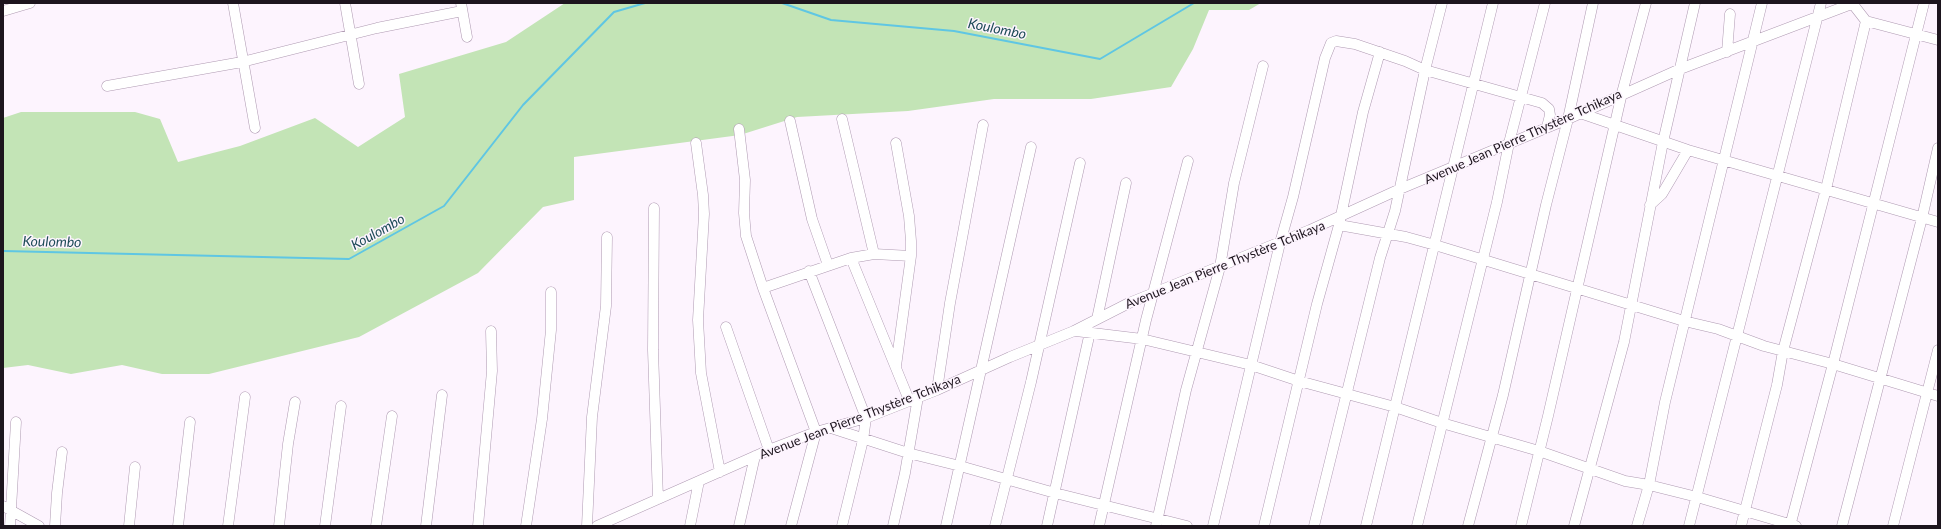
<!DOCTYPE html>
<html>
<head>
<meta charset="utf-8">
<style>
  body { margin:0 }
  #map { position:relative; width:1941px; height:529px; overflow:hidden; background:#fdf4fe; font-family:Lato,sans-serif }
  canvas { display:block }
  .frame { position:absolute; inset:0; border:4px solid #1d151e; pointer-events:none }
</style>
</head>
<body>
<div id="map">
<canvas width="1941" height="529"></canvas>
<div class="frame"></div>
</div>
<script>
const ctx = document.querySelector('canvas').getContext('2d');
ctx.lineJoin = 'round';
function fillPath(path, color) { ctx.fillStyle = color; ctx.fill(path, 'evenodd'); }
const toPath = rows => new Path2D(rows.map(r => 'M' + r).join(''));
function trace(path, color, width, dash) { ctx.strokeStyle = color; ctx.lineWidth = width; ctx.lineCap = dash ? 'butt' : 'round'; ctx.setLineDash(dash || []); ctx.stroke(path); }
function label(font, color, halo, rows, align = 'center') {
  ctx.font = font + ' Lato,sans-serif'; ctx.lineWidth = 3; ctx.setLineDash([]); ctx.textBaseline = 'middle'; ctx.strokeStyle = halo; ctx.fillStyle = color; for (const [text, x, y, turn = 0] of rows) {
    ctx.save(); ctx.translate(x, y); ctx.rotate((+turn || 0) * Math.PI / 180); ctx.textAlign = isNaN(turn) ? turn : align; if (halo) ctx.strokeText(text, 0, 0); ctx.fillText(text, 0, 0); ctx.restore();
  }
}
fillPath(toPath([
  [565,3,1261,3,1249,10,1209,10,1193,49,1171,87,1091,99,994,99,908,111,797,117,740,135,574,157,574,200,543,207,478,273,359,337,209,374,162,374,122,365,71,374,28,365,3,368,3,118,21,112,135,112,160,119,178,162,240,146,315,118,358,147,405,117,399,74,506,42]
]), '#c3e4b6');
trace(toPath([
  [782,3,831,20,954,31,1100,59,1194,3],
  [3,251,349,259,444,206,523,105,614,12,645,3]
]), '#5fc6e3', 2);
const minor = toPath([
  [233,3,255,128],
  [345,3,359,84],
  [461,3,467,37],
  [1852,3,1866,21,1938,40],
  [3,11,30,3],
  [1727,52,1730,14],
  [107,86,242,62,377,28,462,11],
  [1580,113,1688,150,1938,222],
  [842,119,874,254],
  [790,121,812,219,828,265],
  [739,129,745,180,744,213,746,236,763,288,816,432,791,526],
  [696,143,703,195,704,214,698,320,701,373,720,472],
  [1650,205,1662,194,1688,150],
  [654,208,653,350,658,499],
  [1339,225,1406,237,1435,245,1684,321,1718,329,1764,346,1833,364,1938,396],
  [851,258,909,400],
  [809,271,866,418,863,440,842,526],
  [763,288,851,258,874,254,911,256],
  [1097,319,1126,183],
  [726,327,769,450],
  [1076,331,1142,339,1251,365,1299,381,1395,407,1442,423,1539,451,1625,481,1649,485,1697,497,1796,526],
  [896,366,911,256,911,241,909,216,896,143],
  [937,390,950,303,983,125],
  [831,428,908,453,960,466,1055,493,1187,526],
  [3,506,39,526],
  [10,526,16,422],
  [55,526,57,493,62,452],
  [129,526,135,467],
  [178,526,190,422],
  [228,526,245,397],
  [279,526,288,444,295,402],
  [325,526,341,406],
  [376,526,392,416],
  [426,526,442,395],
  [478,526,492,371,491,331],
  [526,526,542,419,551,330,551,292],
  [587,526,592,417,606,306,607,237],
  [597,526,769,450,816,432,866,418,937,390,1010,357,1074,331,1129,303,1310,230,1400,189,1568,119,1680,69,1854,3],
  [690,526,699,481],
  [739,526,755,456],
  [893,526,905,473,918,397],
  [946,526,1031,147],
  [995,526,1031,382,1080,163],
  [1047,526,1090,332],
  [1099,526,1146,320,1188,161],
  [1156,526,1186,390,1220,267,1234,183,1263,66],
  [1213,526,1280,243,1293,197,1325,58,1331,43,1336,41,1355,44,1405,61,1425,70,1542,103,1549,109,1550,115,1547,127],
  [1264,526,1317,304,1339,225,1363,112,1380,52],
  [1314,526,1380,258,1395,211,1425,70,1442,3],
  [1366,526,1493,3],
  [1417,526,1497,202,1509,143,1545,3],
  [1468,526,1503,395,1546,205,1568,119,1593,3],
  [1521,526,1548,416,1622,93,1646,3],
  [1574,526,1624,342,1663,142,1695,3],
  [1637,526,1649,485,1665,402,1762,3],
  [1689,526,1821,3],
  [1741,526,1777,385,1783,351,1826,189,1866,21],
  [1790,526,1833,364,1924,3],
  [1842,526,1922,218,1938,148],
  [1893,526,1938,350]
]);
trace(minor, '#af9ab2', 11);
trace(minor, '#fff', 10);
label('13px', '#1d151e', '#fdf4fe', [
  ["Avenue Jean Pierre Thystère Tchikaya",1523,137,-24],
  ["Avenue Jean Pierre Thystère Tchikaya",1225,265,-22],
  ["Avenue Jean Pierre Thystère Tchikaya",860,417,-21]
]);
label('italic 14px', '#1d4b57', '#fdf4fe', [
  ["Koulombo",997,29,11],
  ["Koulombo",378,232,-29],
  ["Koulombo",52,242,1]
]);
</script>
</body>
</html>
